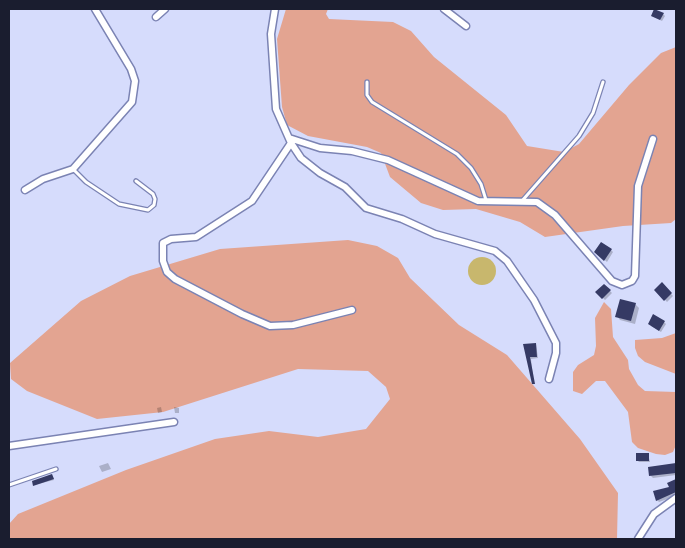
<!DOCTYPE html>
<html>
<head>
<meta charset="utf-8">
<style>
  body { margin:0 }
  #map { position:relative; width:685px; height:548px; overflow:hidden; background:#d6dcfc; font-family:"PT Sans",sans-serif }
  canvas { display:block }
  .frame { position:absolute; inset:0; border:10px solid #1a1d2f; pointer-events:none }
</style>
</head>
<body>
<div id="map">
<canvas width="685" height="548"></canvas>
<div class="frame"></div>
</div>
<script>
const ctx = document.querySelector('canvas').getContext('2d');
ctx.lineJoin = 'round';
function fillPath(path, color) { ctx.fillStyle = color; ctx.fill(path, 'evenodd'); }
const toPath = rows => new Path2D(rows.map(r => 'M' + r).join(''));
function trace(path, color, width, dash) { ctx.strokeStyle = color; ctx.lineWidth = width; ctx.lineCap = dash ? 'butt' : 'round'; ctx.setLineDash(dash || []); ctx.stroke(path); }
fillPath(toPath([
  [286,9,328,9,326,14,329,19,393,22,411,31,434,57,506,115,527,146,564,152,579,144,629,85,661,53,676,47,676,219,671,223,623,226,545,237,520,222,476,209,443,210,421,203,390,177,381,153,367,147,308,136,287,125,282,107,277,39],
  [348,240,377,246,398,258,410,278,459,325,507,355,580,439,618,493,617,539,9,539,9,524,18,514,126,470,215,439,269,431,318,437,366,429,390,399,386,387,368,371,298,369,163,412,97,419,27,391,11,379,10,363,81,301,130,276,220,249],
  [604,302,611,309,613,337,628,360,629,369,638,385,645,391,676,392,676,445,673,452,665,455,656,454,638,448,632,442,628,412,605,381,596,381,582,394,573,391,573,372,578,365,594,355,596,346,595,318],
  [676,333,676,374,645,362,638,356,635,348,635,340,662,338]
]), '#e3a491');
fillPath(toPath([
  '468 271a14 14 0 1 1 28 0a14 14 0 1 1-28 0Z'
]), '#c8b76d');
fillPath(toPath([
  [663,14,665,16,662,21,652,16],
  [611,250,613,252,607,262,596,252],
  [662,284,673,296,667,302,656,290],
  [604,285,612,293,605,300,597,292],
  [635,304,639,308,635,324,620,320,617,316],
  [664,322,666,324,661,332,651,326],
  [536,344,538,358,531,359,534,386,525,345],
  [161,407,162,412,158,413,157,408],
  [174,407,179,408,179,413,175,413],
  [648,454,650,462,639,462,637,460],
  [108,463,111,469,102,472,99,466],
  [676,465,676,475,653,478,651,476,650,468],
  [53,477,54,480,34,485],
  [676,480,676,496,659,502,657,500,671,488,669,484]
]), '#0003');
fillPath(toPath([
  [654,9,664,13,660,20,651,16],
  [601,242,612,249,604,261,594,252],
  [662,282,672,293,664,301,654,290],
  [604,284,611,290,602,299,595,292],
  [620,299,636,303,631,321,615,317],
  [653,314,665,321,659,331,648,324],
  [536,343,537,357,530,357,535,384,532,384,523,344],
  [636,453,649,453,649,461,636,461],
  [676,463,676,473,649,476,648,467],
  [52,474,54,479,33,486,32,481],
  [676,479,676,492,656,501,653,491,669,487,667,483]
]), '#353a64');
const lane = toPath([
  [367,82,367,95,372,102,457,154,471,168,481,184,486,200],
  [73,169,86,182,119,204,148,210,154,205,155,199,153,194,136,181],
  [521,202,579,136,593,113,603,82],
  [9,485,56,469]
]);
const street = toPath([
  [275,9,271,34,276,109,291,143,301,158,320,173,345,187,366,208,402,219,435,234,495,251,507,261,534,300,556,343,556,353,549,379],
  [444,9,466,26],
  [156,17,165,9],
  [289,138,320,148,352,151,388,160,478,201,537,202,555,215,612,281,622,285,632,281,635,276,638,186,653,139],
  [291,143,252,201,196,237,171,239,163,243,163,261,167,272,175,279,242,314,270,326,293,325,352,310],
  [25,190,43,179,73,169,132,102,135,81,131,69,95,9],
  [9,446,174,422],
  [638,539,654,514,676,498]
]);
trace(lane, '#7b83b3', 5.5);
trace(street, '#7b83b3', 9);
trace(lane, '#fff', 3);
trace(street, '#fff', 6);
</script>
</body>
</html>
